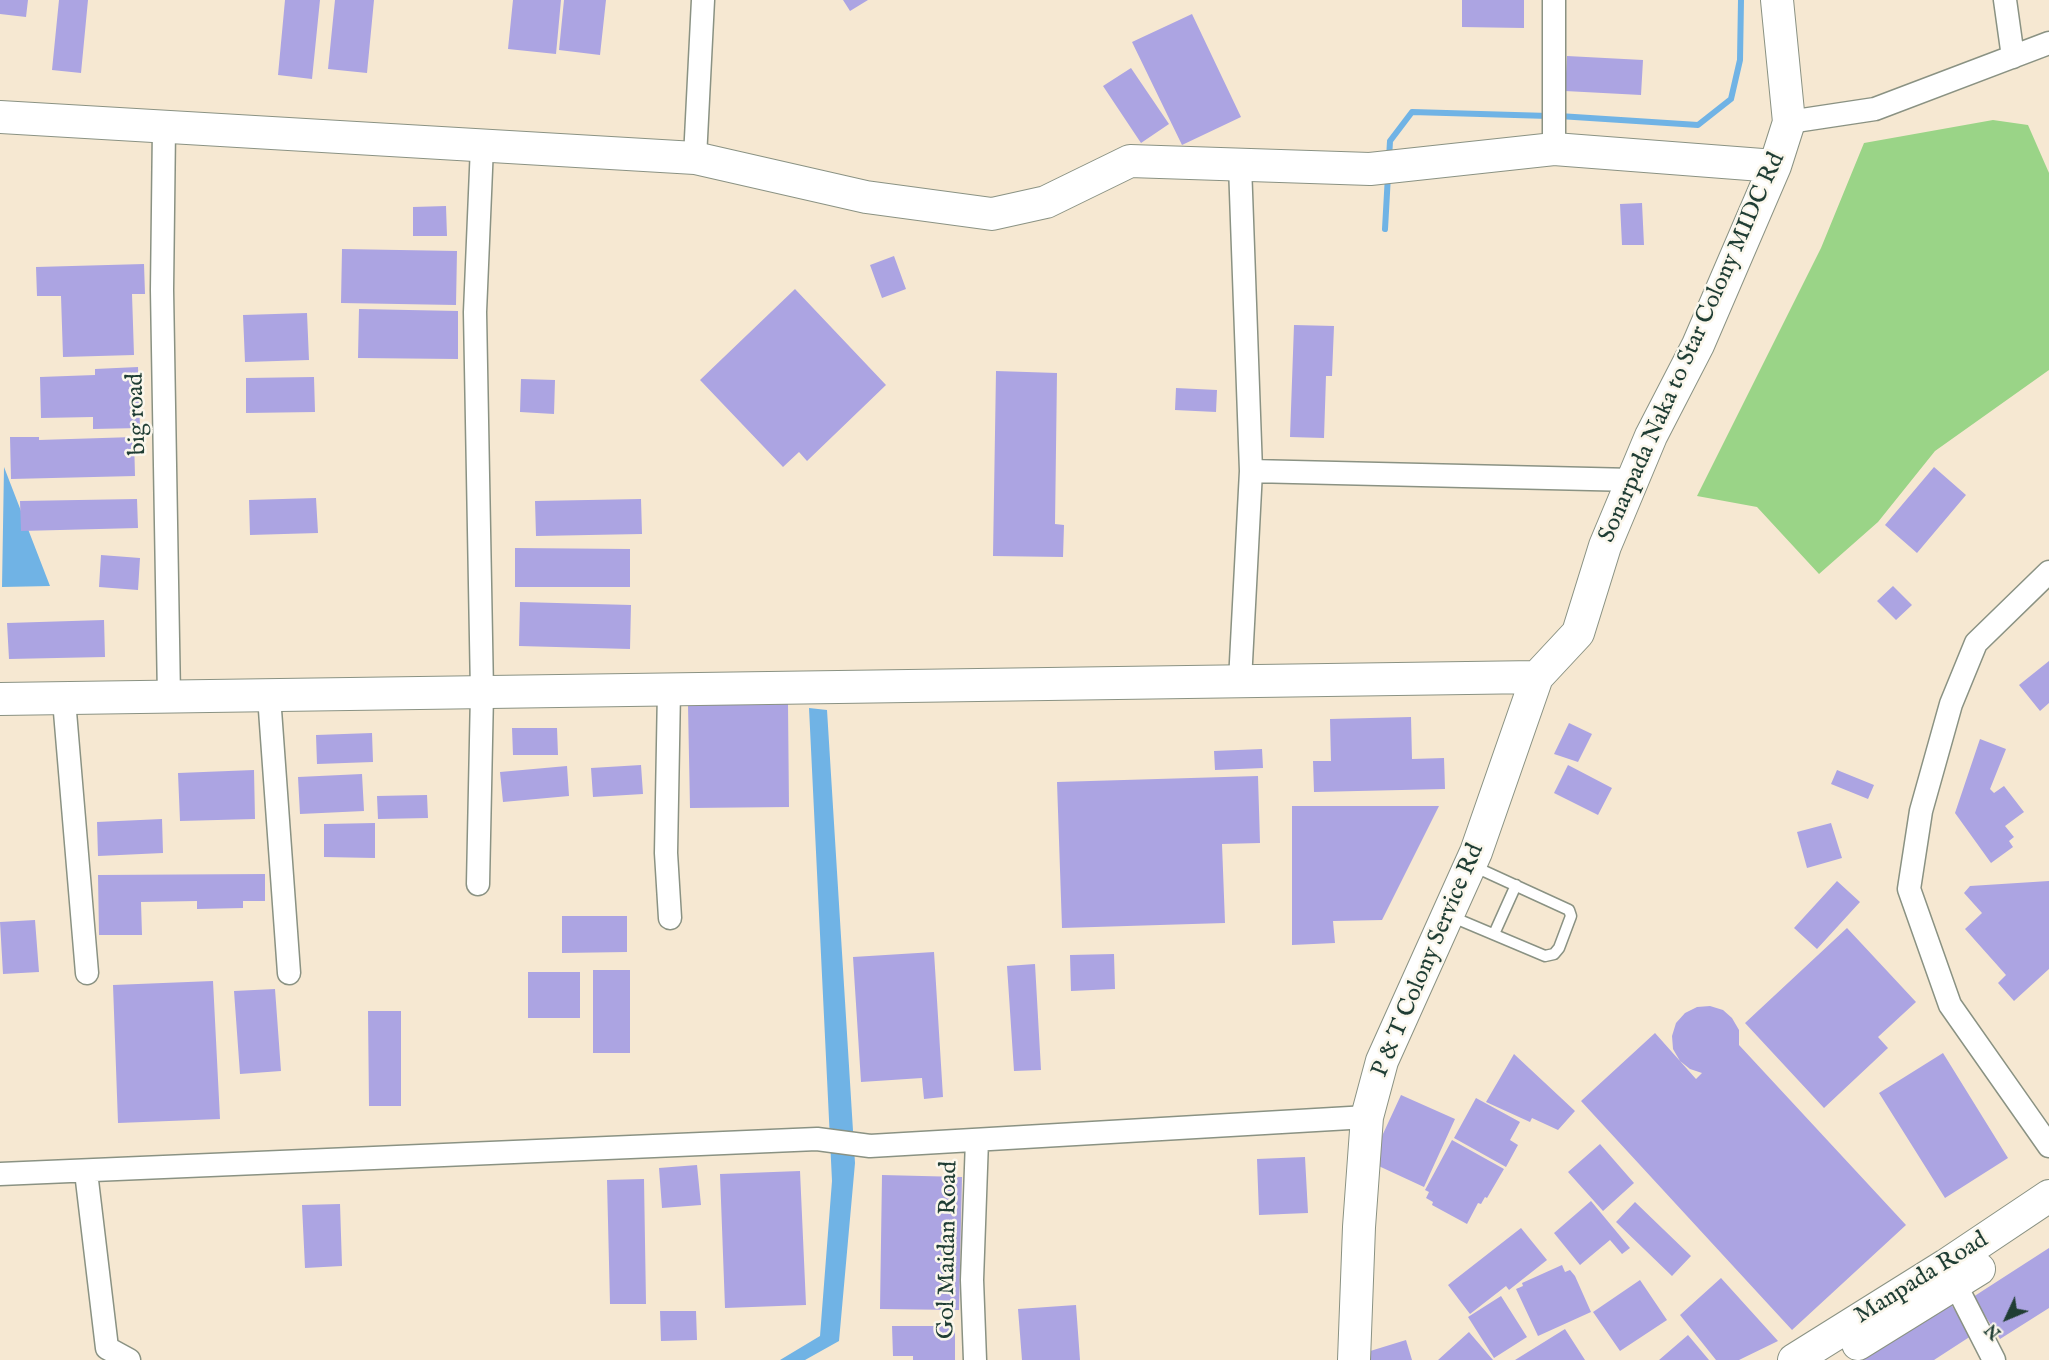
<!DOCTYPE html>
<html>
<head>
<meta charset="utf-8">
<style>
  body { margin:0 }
  #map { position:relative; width:2049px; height:1360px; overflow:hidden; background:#f6e8d2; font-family:"IM FELL English",serif }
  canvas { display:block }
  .north { position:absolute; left:1977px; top:1288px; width:60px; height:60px; -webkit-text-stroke:4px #fbf7ec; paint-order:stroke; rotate:226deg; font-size:16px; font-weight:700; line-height:24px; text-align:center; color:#1f3d34 }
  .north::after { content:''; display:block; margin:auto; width:21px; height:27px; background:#1f3d34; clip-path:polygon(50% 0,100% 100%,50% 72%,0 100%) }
</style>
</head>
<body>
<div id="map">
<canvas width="2049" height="1360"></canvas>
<div class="north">N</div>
</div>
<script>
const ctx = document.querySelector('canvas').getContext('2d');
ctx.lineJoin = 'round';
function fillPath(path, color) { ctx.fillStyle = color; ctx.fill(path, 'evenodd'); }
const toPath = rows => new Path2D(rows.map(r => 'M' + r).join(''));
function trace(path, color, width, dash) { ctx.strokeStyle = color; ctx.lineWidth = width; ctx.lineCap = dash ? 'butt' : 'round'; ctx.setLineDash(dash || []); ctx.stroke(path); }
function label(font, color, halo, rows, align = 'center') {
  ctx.font = font + ' "IM FELL English",serif'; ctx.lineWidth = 5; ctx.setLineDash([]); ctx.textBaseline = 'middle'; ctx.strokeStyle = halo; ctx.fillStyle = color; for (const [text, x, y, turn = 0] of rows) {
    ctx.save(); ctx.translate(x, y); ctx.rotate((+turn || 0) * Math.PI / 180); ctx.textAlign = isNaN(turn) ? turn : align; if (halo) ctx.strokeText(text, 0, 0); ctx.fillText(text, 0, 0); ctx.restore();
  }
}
fillPath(toPath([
  [1993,120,2028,125,2049,173,2049,370,1935,451,1878,522,1819,574,1757,507,1697,496,1821,248,1864,143]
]), '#9ad487');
fillPath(toPath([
  [4,467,50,586,2,587],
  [809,708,827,710,855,1163,839,1341,805,1360,780,1360,820,1336,832,1181]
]), '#70b3e5');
trace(toPath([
  [1559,116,1698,125,1731,99,1740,60,1741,0],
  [1389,159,1390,141,1412,112,1549,116],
  [1385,229,1388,175]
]), '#70b3e5', 6);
fillPath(toPath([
  [0,0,28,0,26,17,0,14],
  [59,0,88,0,81,73,52,70],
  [285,0,320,0,312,79,278,75],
  [335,0,374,0,367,73,328,69],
  [513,0,561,0,556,54,508,49],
  [564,0,606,0,600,55,559,50],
  [843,0,868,0,850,11],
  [1462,0,1524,0,1524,28,1462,27],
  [1192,14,1241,117,1182,145,1132,42],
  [1567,56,1643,60,1641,95,1565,91],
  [1131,68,1169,124,1141,143,1103,86],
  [1642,203,1644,245,1622,245,1620,204],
  [446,206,447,236,413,236,413,207],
  [342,249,457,251,456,305,341,303],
  [894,256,906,289,882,298,870,265],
  [144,264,145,294,132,294,134,355,63,357,61,296,37,296,36,267],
  [795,289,886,385,807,461,799,452,783,467,700,380],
  [359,309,458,311,458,359,358,358],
  [307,313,309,360,245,362,243,315],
  [1294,325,1334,326,1332,376,1326,376,1324,438,1290,437],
  [138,367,140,428,93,429,93,417,41,418,40,377,95,375,95,369],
  [996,371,1057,373,1055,524,1064,525,1063,557,993,556],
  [314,377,315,412,246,413,246,378],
  [521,379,555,380,554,414,520,412],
  [1176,388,1217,390,1216,412,1175,410],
  [10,437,39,437,39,440,134,437,135,476,11,479],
  [1934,467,1966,495,1917,553,1885,525],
  [316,498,318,533,250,535,249,500],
  [137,499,138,528,21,531,20,501],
  [641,499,642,534,536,536,535,501],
  [515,548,630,549,630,587,515,587],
  [101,555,140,558,138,590,99,587],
  [1893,586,1912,605,1896,620,1877,601],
  [520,602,631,605,630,649,519,646],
  [104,620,105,657,9,659,7,623],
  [2049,661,2049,703,2040,711,2019,685],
  [788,704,789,807,690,808,688,705],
  [1411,717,1412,759,1444,758,1445,789,1314,792,1313,761,1331,761,1330,719],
  [1569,723,1592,734,1578,762,1554,754],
  [512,728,557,728,558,755,513,755],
  [372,733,373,762,317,764,316,735],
  [1980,739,2006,749,1990,789,1994,793,2004,786,2024,812,2005,826,2014,837,2009,841,2013,847,1991,863,1955,813],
  [1262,749,1263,768,1215,770,1214,751],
  [641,765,643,794,593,797,591,768],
  [1568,765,1612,788,1598,815,1554,793],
  [567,766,569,796,503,802,500,772],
  [254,770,255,819,180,821,178,773],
  [1837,770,1874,785,1868,799,1831,784],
  [362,774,364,811,300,814,298,777],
  [1258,776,1260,843,1222,844,1225,923,1062,928,1057,782],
  [427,795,428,818,378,819,377,796],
  [1292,806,1439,806,1382,920,1333,921,1335,943,1292,945],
  [162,819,163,853,98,856,97,822],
  [375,823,375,858,324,857,324,824],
  [1831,823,1842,858,1807,868,1797,832],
  [265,874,265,901,243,901,243,908,197,909,197,901,141,902,142,935,99,935,98,875],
  [1837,881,1860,902,1817,949,1794,928],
  [2049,881,2049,969,2014,1001,1998,983,2006,975,1965,929,1982,913,1964,893,1970,886],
  [562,916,627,916,627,952,562,953],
  [35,920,39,972,3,974,0,922],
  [1847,928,1916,1002,1878,1037,1888,1048,1824,1108,1745,1023],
  [934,952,943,1097,924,1099,922,1078,861,1082,853,957],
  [1114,954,1115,989,1071,991,1070,955],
  [1035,964,1041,1070,1014,1071,1007,966],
  [593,970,630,970,630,1053,593,1053],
  [528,972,580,972,580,1018,528,1018],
  [213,981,220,1119,118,1123,113,985],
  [275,989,281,1071,240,1074,234,991],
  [1710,1006,1723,1010,1732,1018,1739,1030,1739,1045,1906,1225,1792,1330,1581,1101,1655,1033,1696,1079,1702,1073,1690,1069,1680,1061,1673,1049,1672,1036,1676,1023,1685,1013,1697,1007],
  [368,1011,401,1011,401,1106,369,1106],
  [1943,1053,2008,1158,1945,1198,1879,1093],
  [1514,1054,1575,1111,1558,1130,1532,1118,1530,1122,1486,1102],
  [1401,1095,1455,1119,1424,1187,1370,1162],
  [1476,1098,1520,1122,1510,1140,1518,1145,1506,1167,1454,1138],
  [1452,1140,1504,1169,1487,1198,1485,1197,1481,1204,1478,1203,1467,1224,1432,1205,1433,1202,1426,1198,1429,1192,1425,1190],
  [1600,1144,1634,1183,1603,1211,1568,1172],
  [1305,1157,1308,1213,1259,1215,1257,1159],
  [697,1165,701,1205,662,1208,659,1168],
  [800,1171,806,1305,725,1308,720,1174],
  [882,1175,962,1177,959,1310,880,1309],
  [644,1179,646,1304,610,1304,607,1180],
  [1591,1201,1630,1248,1622,1254,1610,1240,1580,1265,1554,1233],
  [1635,1202,1691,1256,1672,1276,1616,1222],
  [340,1204,342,1266,305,1268,302,1205],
  [1521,1228,1547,1260,1509,1290,1506,1286,1470,1314,1448,1285],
  [2049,1248,2049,1308,2000,1339,1973,1297],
  [1562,1265,1565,1272,1570,1270,1575,1276,1591,1312,1538,1336,1516,1289,1523,1286,1522,1283],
  [1721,1278,1778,1341,1739,1360,1716,1360,1680,1315],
  [1640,1280,1667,1320,1620,1351,1593,1312],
  [1501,1296,1527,1337,1494,1358,1468,1317],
  [1949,1301,1971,1336,1934,1360,1855,1360],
  [1076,1305,1080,1360,1022,1360,1018,1309],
  [660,1311,696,1311,697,1340,661,1341],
  [892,1326,955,1326,955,1360,913,1360,913,1356,893,1356],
  [1565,1329,1585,1360,1515,1360],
  [1469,1332,1493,1360,1438,1360],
  [1688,1335,1709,1360,1659,1360],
  [1406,1340,1412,1360,1369,1360,1367,1352]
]), '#aca4e2');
const lane = toPath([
  [1450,916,1545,956,1554,954,1559,948,1571,916,1569,910,1473,866],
  [1494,934,1516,885]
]);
const street = toPath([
  [1554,0,1554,149],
  [2005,0,2013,57],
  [1789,122,1875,109,2049,43],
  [164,128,162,290,169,698],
  [695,158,703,0],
  [1240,165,1251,471],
  [2049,572,1976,643,1951,704,1921,811,1909,889,1950,1005,2049,1146],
  [1240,681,1251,471,1633,480],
  [669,690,666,853,670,918],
  [269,696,289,973],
  [64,700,87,973],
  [478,884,482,693,475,312,482,146],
  [86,1172,107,1348,129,1360],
  [0,1174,817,1139,870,1146,1367,1117],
  [1948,1270,1994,1360],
  [975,1360,972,1280,977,1140]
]);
const secondary = toPath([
  [0,117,695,158,866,197,992,214,1046,202,1130,161,1370,169,1554,149,1775,166],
  [0,699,1537,677],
  [1858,1344,1979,1269],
  [1354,1360,1359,1227,1367,1117,1382,1061,1476,852,1537,677,1578,633,1605,546,1651,436,1698,345,1775,166,1789,122,1777,0],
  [1794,1360,1946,1265,2049,1196]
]);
trace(lane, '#8a9283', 13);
trace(street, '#8a9283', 25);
trace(secondary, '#8a9283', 34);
trace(lane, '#fff', 10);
trace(street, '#fff', 22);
trace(secondary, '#fff', 32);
label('24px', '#1f3d34', '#fbf7ec', [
  ["Sonarpada Naka to Star Colony MIDC Rd",1693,348,-66],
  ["big road",138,414,-92],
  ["P & T Colony Service Rd",1429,961,-67],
  ["Gol Maidan Road",949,1250,-89],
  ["Manpada Road",1922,1279,-32]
]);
</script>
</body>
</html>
